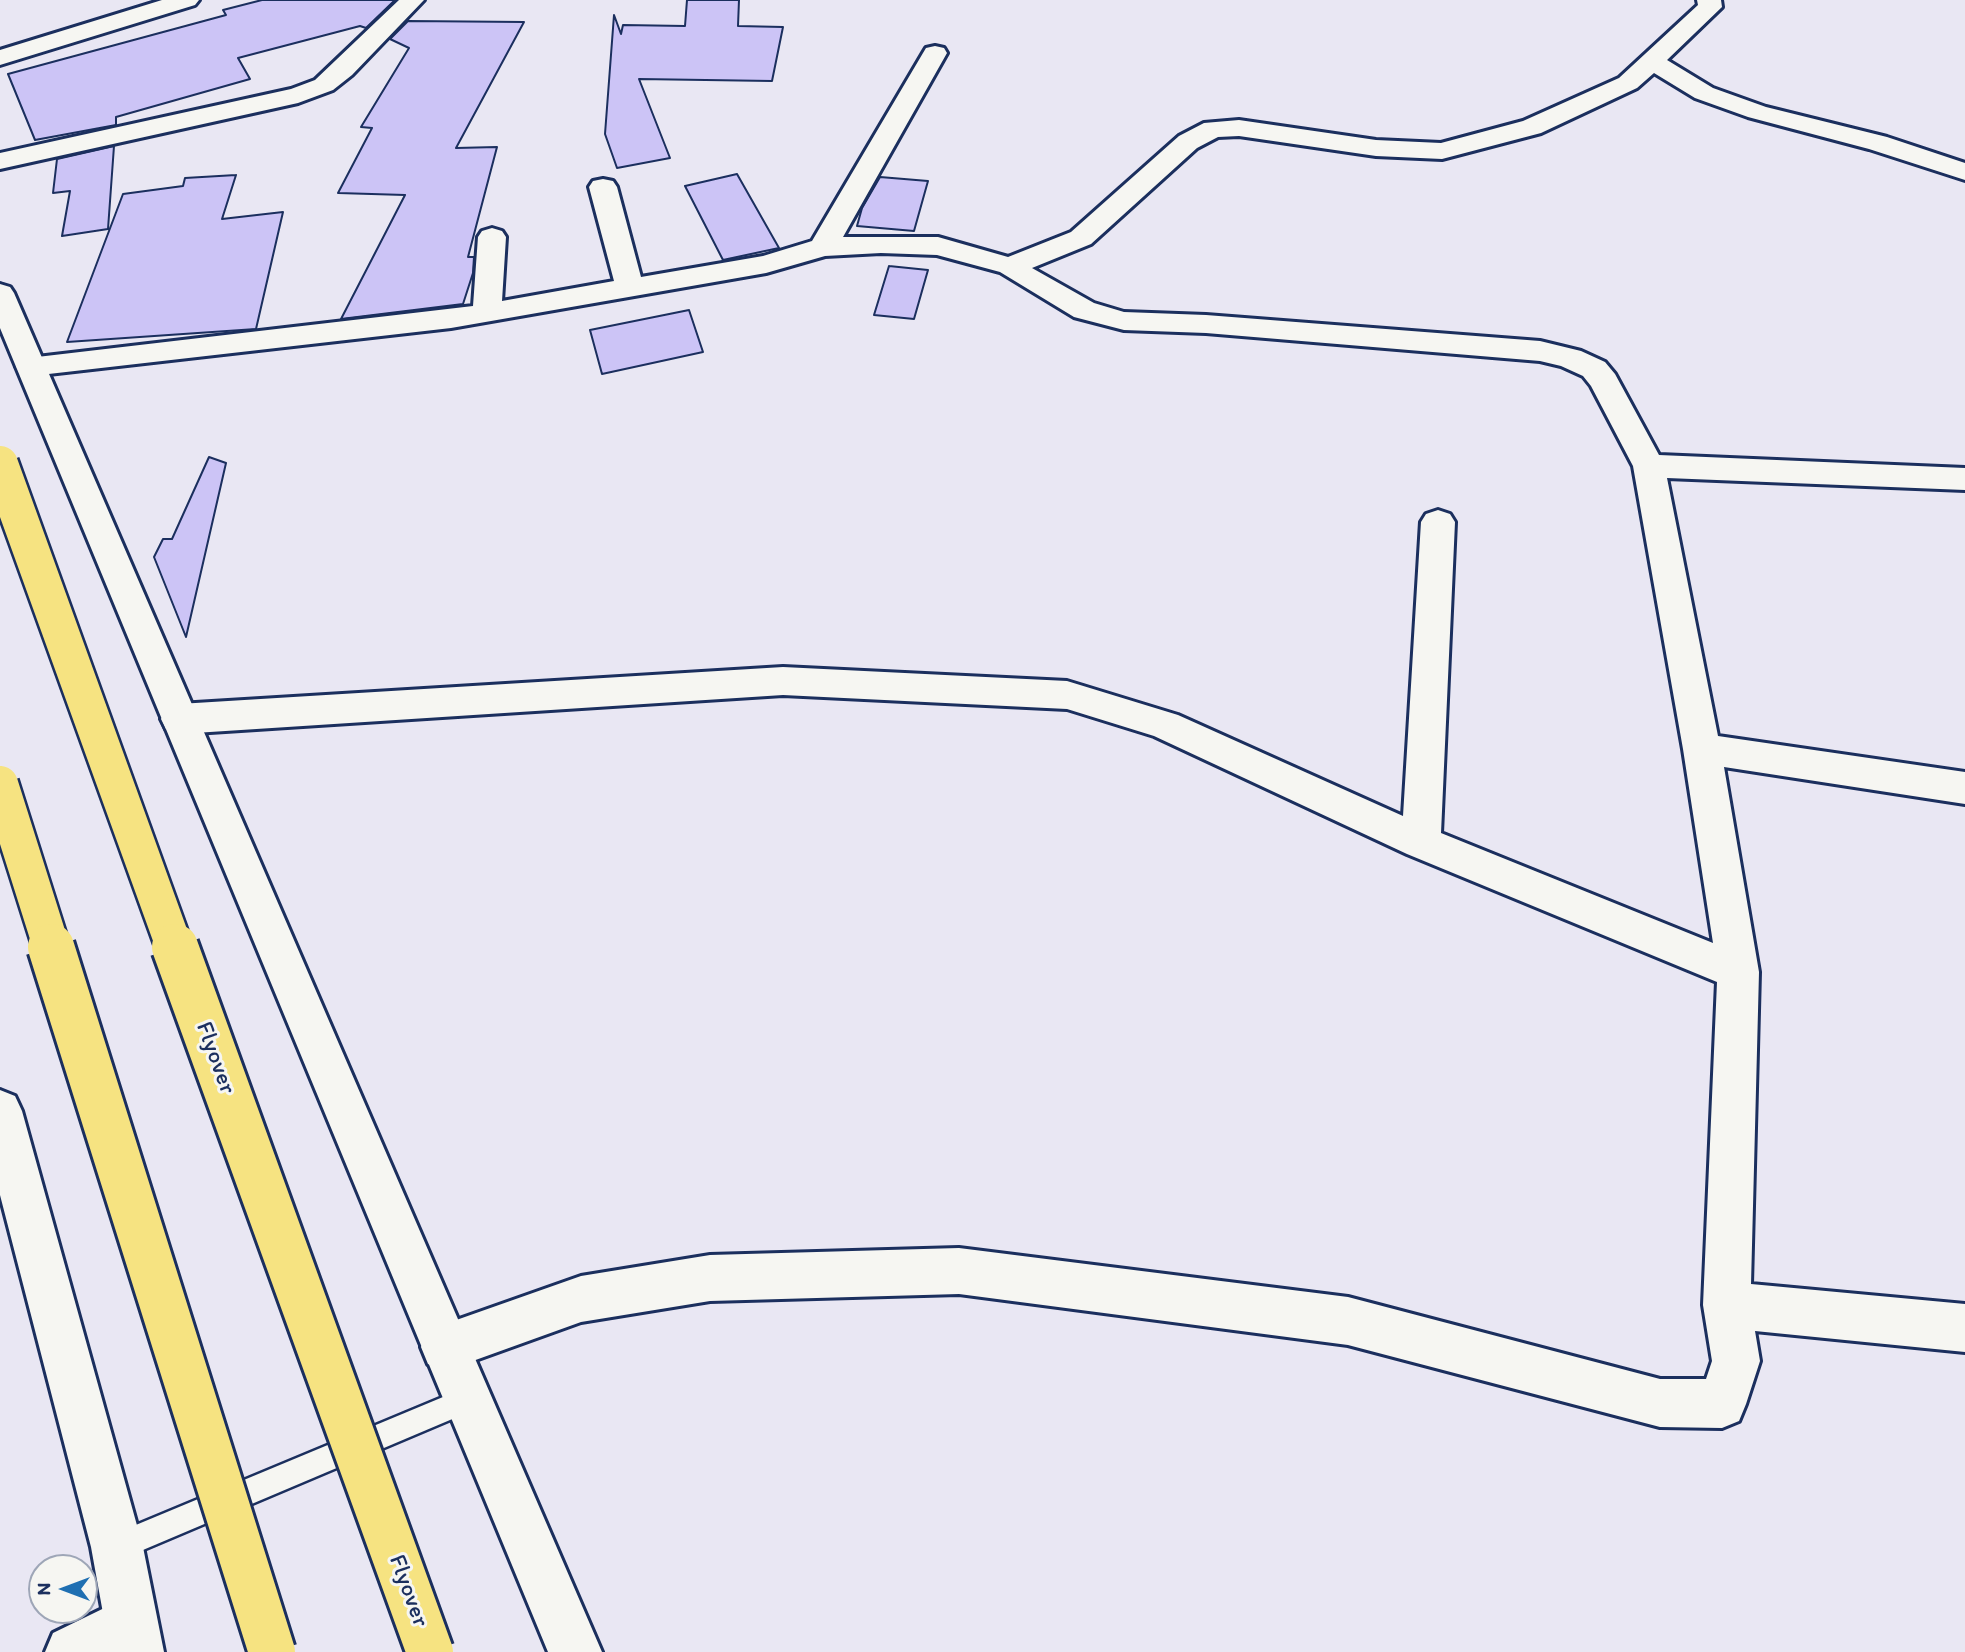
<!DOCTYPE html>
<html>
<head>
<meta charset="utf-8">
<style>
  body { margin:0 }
  #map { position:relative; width:1965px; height:1652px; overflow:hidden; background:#e9e7f3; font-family:Itim,sans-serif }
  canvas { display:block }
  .north { position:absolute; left:28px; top:1554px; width:70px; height:70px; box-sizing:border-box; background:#f6f6f2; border:2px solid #9ea6b7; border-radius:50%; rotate:270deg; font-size:19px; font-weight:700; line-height:28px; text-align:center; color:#1b2f5e }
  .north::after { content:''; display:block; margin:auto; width:24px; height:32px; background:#1f6fb2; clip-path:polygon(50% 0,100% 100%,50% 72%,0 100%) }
</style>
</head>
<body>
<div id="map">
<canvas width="1965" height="1652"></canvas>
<div class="north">N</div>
</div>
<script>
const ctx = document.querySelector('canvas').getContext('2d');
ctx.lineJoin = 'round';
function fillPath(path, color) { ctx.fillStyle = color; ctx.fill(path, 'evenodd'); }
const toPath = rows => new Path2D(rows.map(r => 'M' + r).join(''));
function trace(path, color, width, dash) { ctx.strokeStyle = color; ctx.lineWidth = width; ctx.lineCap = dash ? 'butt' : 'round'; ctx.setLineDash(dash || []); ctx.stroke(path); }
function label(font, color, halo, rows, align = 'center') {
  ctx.font = font + ' Itim,sans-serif'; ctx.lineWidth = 6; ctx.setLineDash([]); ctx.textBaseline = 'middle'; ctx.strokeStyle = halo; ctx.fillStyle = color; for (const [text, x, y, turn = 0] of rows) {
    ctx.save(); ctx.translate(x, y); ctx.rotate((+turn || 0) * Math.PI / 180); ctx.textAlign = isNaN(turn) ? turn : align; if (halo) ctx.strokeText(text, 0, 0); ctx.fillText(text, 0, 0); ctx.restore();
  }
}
const building = toPath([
  [262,0,395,0,366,28,360,26,238,58,250,79,116,117,116,125,35,140,8,74,226,15,223,10,262,0],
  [687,0,739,0,738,26,783,27,772,81,639,79,670,158,617,168,605,134,614,15,621,34,623,25,685,26,687,0],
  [408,21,524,22,456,148,497,147,468,257,474,257,473,273,463,304,341,319,405,195,338,193,372,128,361,127,409,48,390,39,408,21],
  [114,146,108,229,62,236,70,191,53,193,57,159,114,146],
  [737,174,779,248,723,260,685,186,737,174],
  [236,175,222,219,283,212,256,329,67,342,123,194,183,186,185,178,236,175],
  [880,177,928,181,914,231,857,226,862,208,880,177],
  [889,266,928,270,914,319,874,315,889,266],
  [689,310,703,352,602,374,590,330,689,310],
  [209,457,226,463,186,637,154,557,163,539,172,539,209,457]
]);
fillPath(building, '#ccc4f6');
trace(building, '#1b2f5e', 2);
const service = toPath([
  [467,1387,476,1391,480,1400,476,1409,117,1561,107,1557,103,1547,107,1537,467,1387]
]);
const minor = toPath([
  [162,0,199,0,195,5,0,65,0,50,162,0],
  [399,0,424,0,352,75,333,90,298,103,0,169,0,153,291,89,315,80,399,0],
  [1697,0,1721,0,1722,7,1667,60,1713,88,1766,107,1887,137,1965,163,1965,180,1869,149,1748,117,1695,98,1654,73,1637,88,1541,133,1442,159,1376,156,1239,136,1218,137,1197,148,1091,244,1032,268,1094,303,1124,312,1206,315,1540,341,1581,351,1605,362,1615,374,1659,455,1965,468,1965,490,1667,478,1718,736,1965,772,1965,804,1724,767,1759,972,1751,1284,1965,1304,1965,1352,1755,1331,1760,1361,1746,1404,1739,1421,1722,1428,1660,1427,1348,1345,959,1294,710,1301,581,1322,445,1371,428,1364,421,1347,428,1330,581,1276,710,1255,959,1248,1348,1297,1660,1379,1706,1379,1712,1361,1703,1305,1717,982,1407,854,1154,736,1067,709,783,695,179,734,166,729,161,719,166,709,179,704,783,667,1067,681,1178,715,1403,816,1421,522,1426,514,1438,510,1450,514,1455,522,1441,833,1713,943,1683,749,1633,466,1591,386,1583,376,1561,366,1540,361,1206,333,1124,330,1074,317,1000,272,937,255,881,253,825,256,766,273,451,328,31,376,20,373,16,366,20,359,473,306,478,237,482,231,492,228,502,231,506,237,502,301,614,281,589,187,593,181,603,179,613,181,617,187,641,277,763,256,812,241,923,53,926,48,935,46,944,48,947,53,843,237,938,237,1008,257,1071,232,1179,136,1204,123,1239,120,1376,140,1441,143,1523,121,1619,78,1698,5,1697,0],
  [129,1596,148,1603,155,1622,148,1641,126,1652,45,1652,53,1633,129,1596]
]);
const tertiary = toPath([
  [0,284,10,287,14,293,602,1652,548,1652,0,328,0,284],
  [0,1090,15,1096,22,1111,143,1547,164,1652,110,1652,91,1547,0,1195,0,1090]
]);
trace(service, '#1b2f5e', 5);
trace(minor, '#1b2f5e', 6);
trace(tertiary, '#1b2f5e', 6);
fillPath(service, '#f6f6f2');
fillPath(minor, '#f6f6f2');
fillPath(tertiary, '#f6f6f2');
const trunkBridgeFar1 = toPath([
  [0,464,175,949],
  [0,784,52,949]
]);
const trunkBridge = toPath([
  [51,947,272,1652],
  [175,947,430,1652]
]);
trace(trunkBridgeFar1, '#1b2f5e', 41, []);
trace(trunkBridge, '#1b2f5e', 52, []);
trace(trunkBridgeFar1, '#f6e381', 36);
trace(trunkBridge, '#f6e381', 46);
label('24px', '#1b2f5e', '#f6f6f2', [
  ["Flyover",215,1058,70],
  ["Flyover",408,1591,70]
]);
</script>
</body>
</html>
